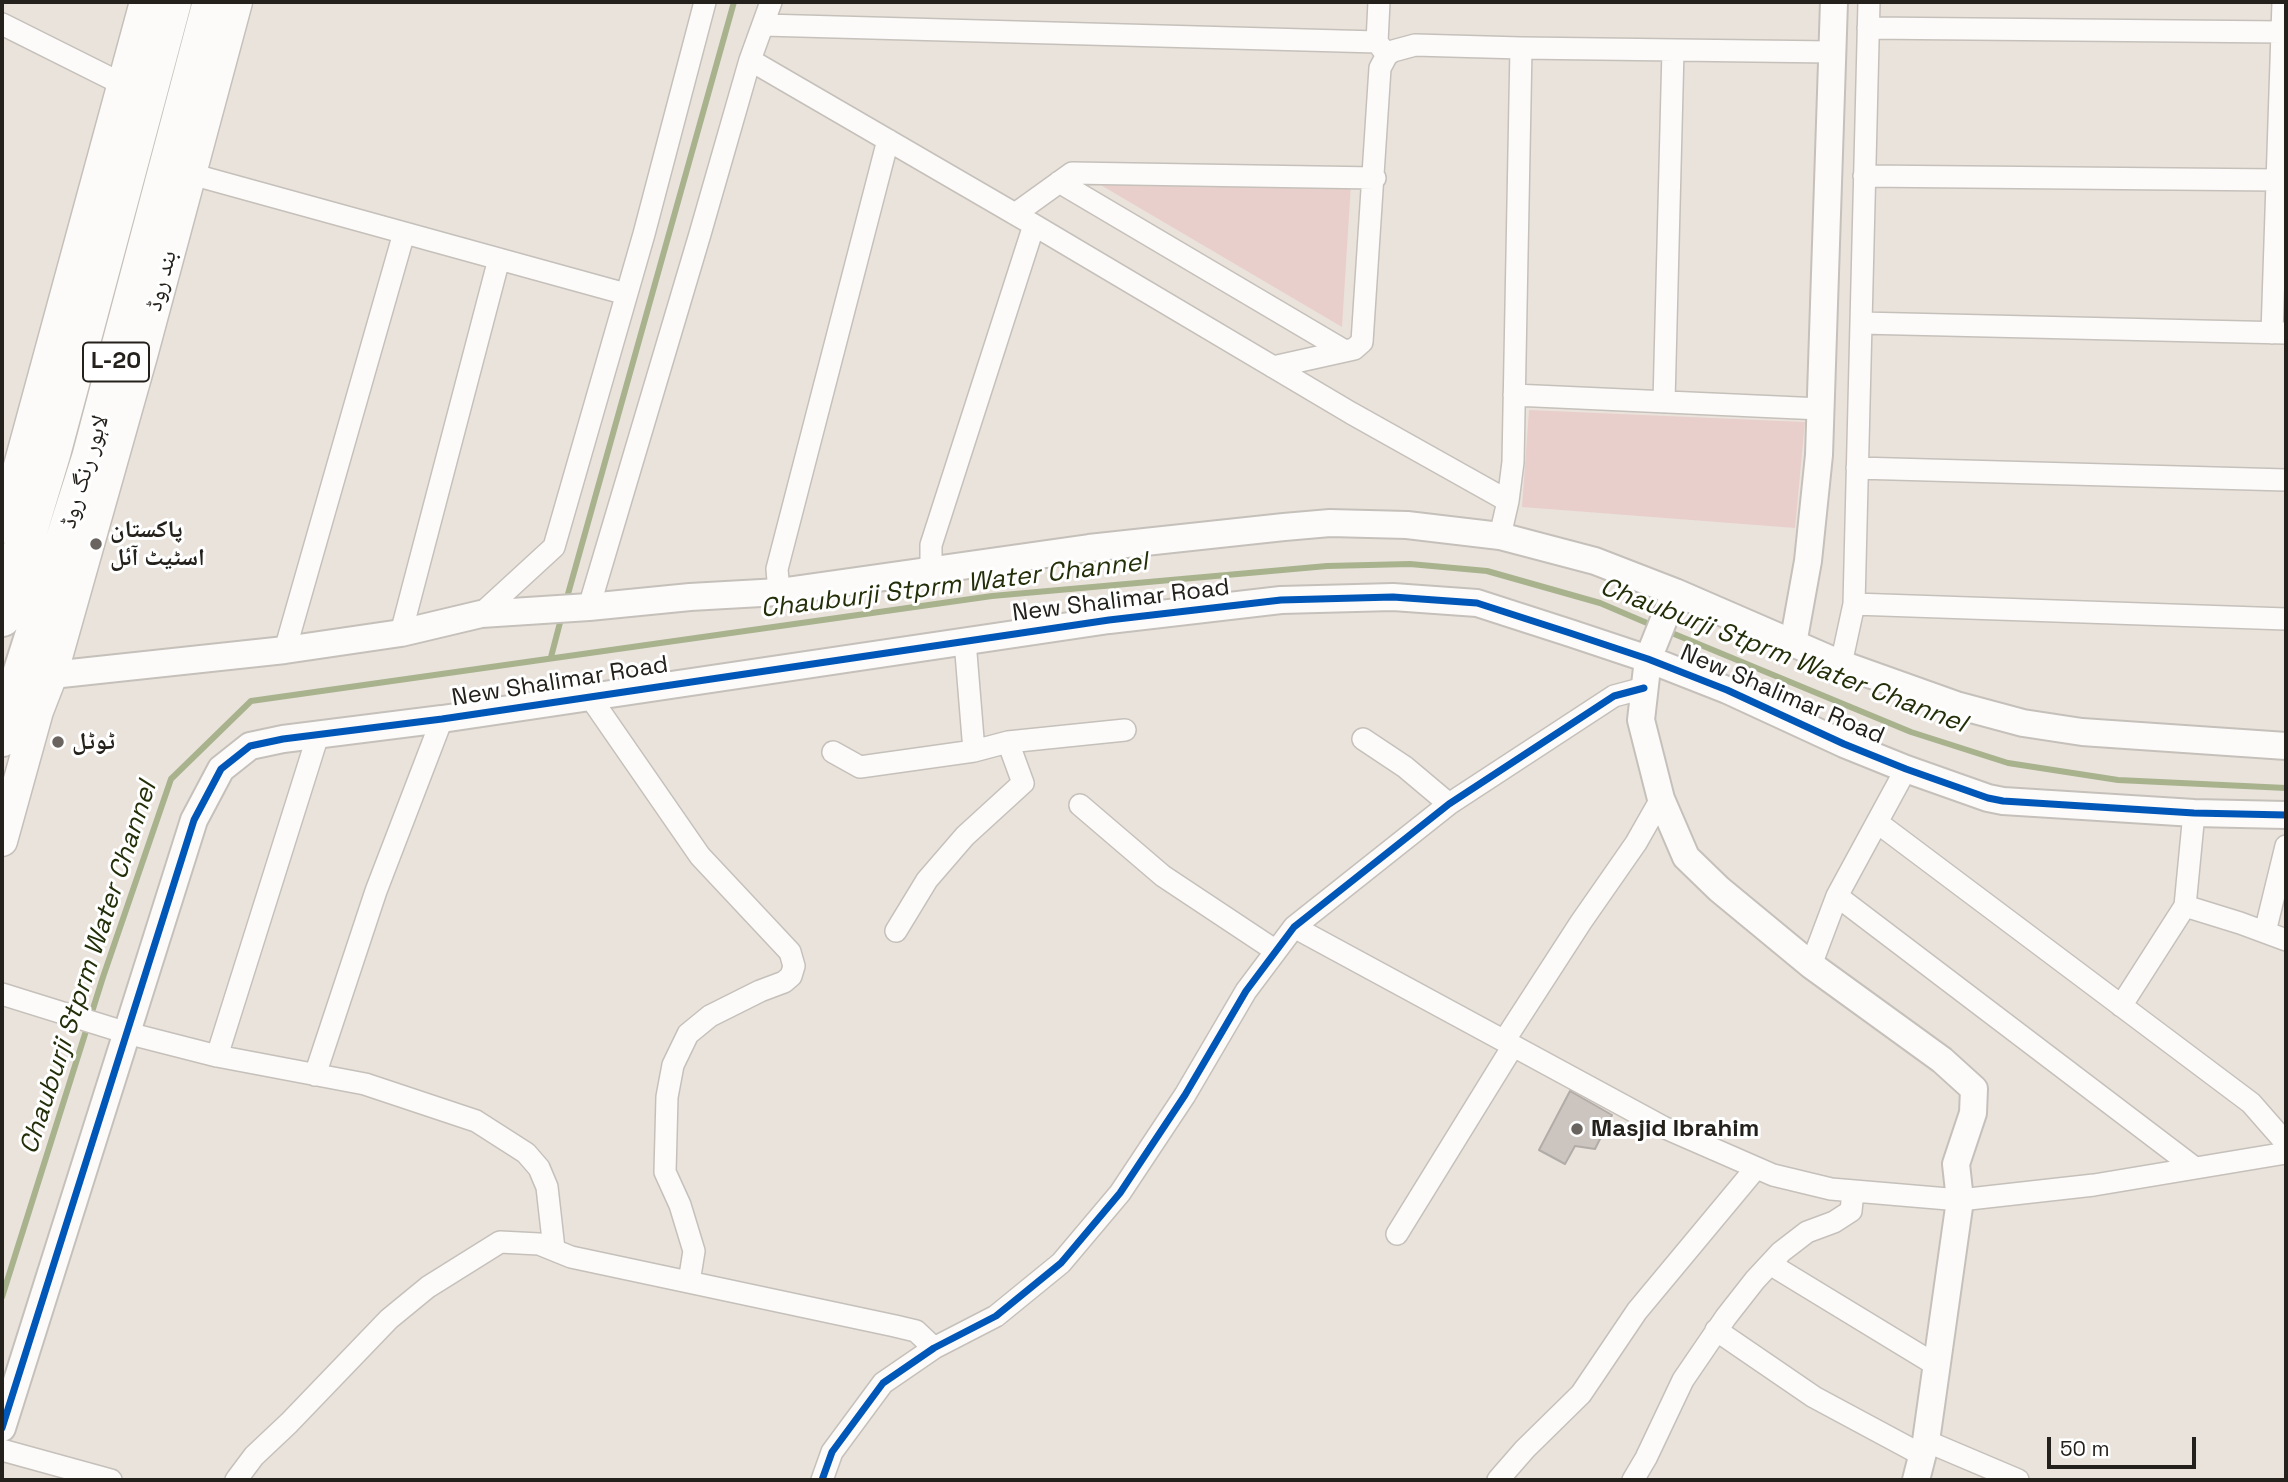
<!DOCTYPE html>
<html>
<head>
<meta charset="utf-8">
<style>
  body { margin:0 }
  #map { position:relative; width:2288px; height:1482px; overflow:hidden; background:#eae3dc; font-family:"Space Grotesk",sans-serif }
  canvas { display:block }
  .frame { position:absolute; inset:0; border:4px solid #24201b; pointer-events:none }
  .scale { position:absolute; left:2047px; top:1437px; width:149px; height:32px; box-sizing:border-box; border:4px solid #24201b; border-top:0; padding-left:9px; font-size:21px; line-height:24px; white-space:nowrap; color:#24201b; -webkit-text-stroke:5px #fff; paint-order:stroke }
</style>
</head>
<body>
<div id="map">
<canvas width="2288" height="1482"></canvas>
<div class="frame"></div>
<div class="scale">50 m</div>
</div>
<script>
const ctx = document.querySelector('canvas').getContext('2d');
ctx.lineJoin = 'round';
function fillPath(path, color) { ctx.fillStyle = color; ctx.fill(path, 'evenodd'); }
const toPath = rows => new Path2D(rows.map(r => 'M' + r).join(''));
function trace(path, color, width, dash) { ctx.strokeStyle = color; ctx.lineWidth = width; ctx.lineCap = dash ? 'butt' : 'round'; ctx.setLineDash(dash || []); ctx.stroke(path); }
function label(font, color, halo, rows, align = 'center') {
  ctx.font = font + ' "Space Grotesk","Noto Naskh Arabic",sans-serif'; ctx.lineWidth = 6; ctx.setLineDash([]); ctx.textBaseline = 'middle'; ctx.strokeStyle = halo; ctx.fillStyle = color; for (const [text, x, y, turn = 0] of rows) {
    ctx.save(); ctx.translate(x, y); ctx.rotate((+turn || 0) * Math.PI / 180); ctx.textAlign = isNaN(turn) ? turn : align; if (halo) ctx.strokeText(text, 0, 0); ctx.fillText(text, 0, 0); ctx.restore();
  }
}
fillPath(toPath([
  [1087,177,1351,184,1342,327],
  [1529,410,1805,422,1795,528,1522,507]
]), '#e9cfcc');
trace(toPath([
  [566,601,734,2],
  [1667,631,1911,732,2008,763,2118,780,2286,788],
  [551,657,562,615],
  [2,1297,103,977,171,779,251,701,992,596,1327,566,1410,564,1487,571,1600,603,1654,626]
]), '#a8b38e', 6);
const building = toPath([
  [1570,1091,1612,1115,1595,1149,1575,1146,1565,1164,1539,1150,1570,1091]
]);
fillPath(building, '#cbc4bf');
trace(building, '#b2aca8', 2);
const minor = toPath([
  [2,24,122,84],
  [764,25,1377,42],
  [1868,28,2282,32],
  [1387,55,1393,51,1415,45,1521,48,1832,52],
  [750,60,1034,225,1351,413,1508,501,1500,536],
  [191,174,626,294],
  [1864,176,2277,180],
  [1059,182,1345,351],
  [1015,214,1072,173,1375,178],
  [1861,323,2286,333],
  [2272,333,2283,2],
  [1273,367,1354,349,1362,342,1380,68,1387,55,1377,42,1379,2],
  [1514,395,1821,409],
  [1664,402,1673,50],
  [1857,468,2286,480],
  [1508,501,1513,462,1521,48],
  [931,570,931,545,1034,225],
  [779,592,777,569,888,140],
  [1854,604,2286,619],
  [589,607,700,234,750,60,771,2],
  [481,614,554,547,644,234,705,2],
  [401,633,499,259],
  [965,641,974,751],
  [285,650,404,233],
  [1841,664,1854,604,1869,2],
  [590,697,700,856,790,952,794,966,791,976,784,982,760,991,710,1016,688,1034,673,1065,667,1097,665,1172,680,1205,694,1251,689,1282],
  [1363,739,1405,767,1449,804],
  [833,752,860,767,974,751,1008,742,1125,730],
  [1080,805,1163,876,1276,951],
  [1878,823,2251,1103,2286,1143],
  [1837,896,2195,1168],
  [2185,906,2240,923,2286,940],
  [1294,927,1663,1127,1773,1175,1831,1189,1960,1200,2094,1185,2286,1153],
  [896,931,927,880,965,836,1023,783,1008,742],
  [2265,932,2286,846],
  [1811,965,1837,896,1906,769],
  [2,994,127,1033,217,1056,365,1084,476,1121,526,1153,539,1168,547,1187,554,1249],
  [2121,1006,2185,906,2194,813],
  [1504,1041,1581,922,1636,843,1661,799],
  [217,1056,318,735],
  [315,1075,376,891,442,719],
  [1397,1234,1513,1046],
  [1770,1264,1936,1365],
  [1716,1330,1814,1397,1922,1455],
  [1926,1441,2018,1480],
  [2,1450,111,1480],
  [236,1480,254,1456,289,1423,389,1319,428,1287,500,1242,539,1244,571,1257,895,1326,916,1331,934,1348],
  [822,1480,832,1452,883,1383,934,1348,996,1316,1061,1263,1120,1193,1185,1095,1246,991,1294,927,1449,804,1614,696,1644,688],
  [1498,1480,1525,1449,1581,1394,1637,1311,1756,1168],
  [1633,1480,1646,1458,1683,1380,1726,1317,1755,1280,1781,1252,1807,1232,1834,1222,1851,1211,1853,1191]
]);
const tertiary = toPath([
  [1675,592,1648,659,1641,720,1661,799,1686,857,1719,889,1811,965,1942,1060,1974,1089,1973,1113,1956,1164,1960,1200,1926,1441,1916,1480],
  [1793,644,1808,561,1819,455,1834,2],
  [52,675,285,650,401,633,481,614,589,607,690,597,779,592,1089,548,1284,527,1330,523,1407,525,1500,536,1595,561,1675,592,1841,664,1956,705,2023,723,2082,732,2286,746],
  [2,1428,194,820,221,769,250,746,283,739,442,719,1109,620,1281,600,1393,597,1477,603,1570,633,1648,659,1727,690,1844,744,1906,769,1988,798,2003,801,2194,813,2286,815]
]);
const secondary = toPath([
  [2,528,145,2],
  [2,841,38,711,52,675,142,356,237,2]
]);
const motorway = toPath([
  [2,617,51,454,172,2],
  [2,737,91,458,212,2]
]);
trace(minor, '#c5c0ba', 24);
trace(tertiary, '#c5c0ba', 30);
trace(secondary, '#c5c0ba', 33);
trace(motorway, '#c5c0ba', 42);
trace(minor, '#fcfbfa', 21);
trace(tertiary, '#fcfbfa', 26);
trace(secondary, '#fcfbfa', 30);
trace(motorway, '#fcfbfa', 38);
trace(toPath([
  [2,1428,194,820,221,769,250,746,283,739,442,719,1109,620,1281,600,1393,597,1477,603,1570,633,1648,659,1727,690,1844,744,1906,769,1988,798,2003,801,2194,813,2286,815],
  [822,1480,832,1452,883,1383,934,1348,996,1316,1061,1263,1120,1193,1185,1095,1246,991,1294,927,1449,804,1614,696,1644,688]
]), '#0057b8', 7);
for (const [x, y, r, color] of [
  [96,544,7,"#69645f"],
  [58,742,7,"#69645f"],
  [1577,1129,7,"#69645f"]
]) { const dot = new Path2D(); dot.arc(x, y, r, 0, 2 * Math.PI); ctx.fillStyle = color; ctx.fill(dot); trace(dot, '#fff', 2.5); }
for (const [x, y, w] of [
  [116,362,66]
]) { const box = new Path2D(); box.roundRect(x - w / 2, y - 19.5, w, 39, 5); ctx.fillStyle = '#fff'; ctx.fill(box); trace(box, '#24201b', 2); }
label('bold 23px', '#24201b', null, [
  ["L-20",116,362]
]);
label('24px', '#24201b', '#fff', [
  ["بند روڈ",162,281,-75],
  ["لاہور رنگ روڈ",85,472,-73],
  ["New Shalimar Road",1121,601,-7],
  ["New Shalimar Road",560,682,-9],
  ["New Shalimar Road",1782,695,23]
]);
label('bold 24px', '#24201b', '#fff', [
  ["پاکستان",110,530],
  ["اسٹیٹ آئل",110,558],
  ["ٹوٹل",72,742],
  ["Masjid Ibrahim",1591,1129]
], 'left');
label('italic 26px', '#232f08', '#fff', [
  ["Chauburji Stprm Water Channel",954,586,-7],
  ["Chauburji Stprm Water Channel",1783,656,21],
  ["Chauburji Stprm Water Channel",89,968,-72]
]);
</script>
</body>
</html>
